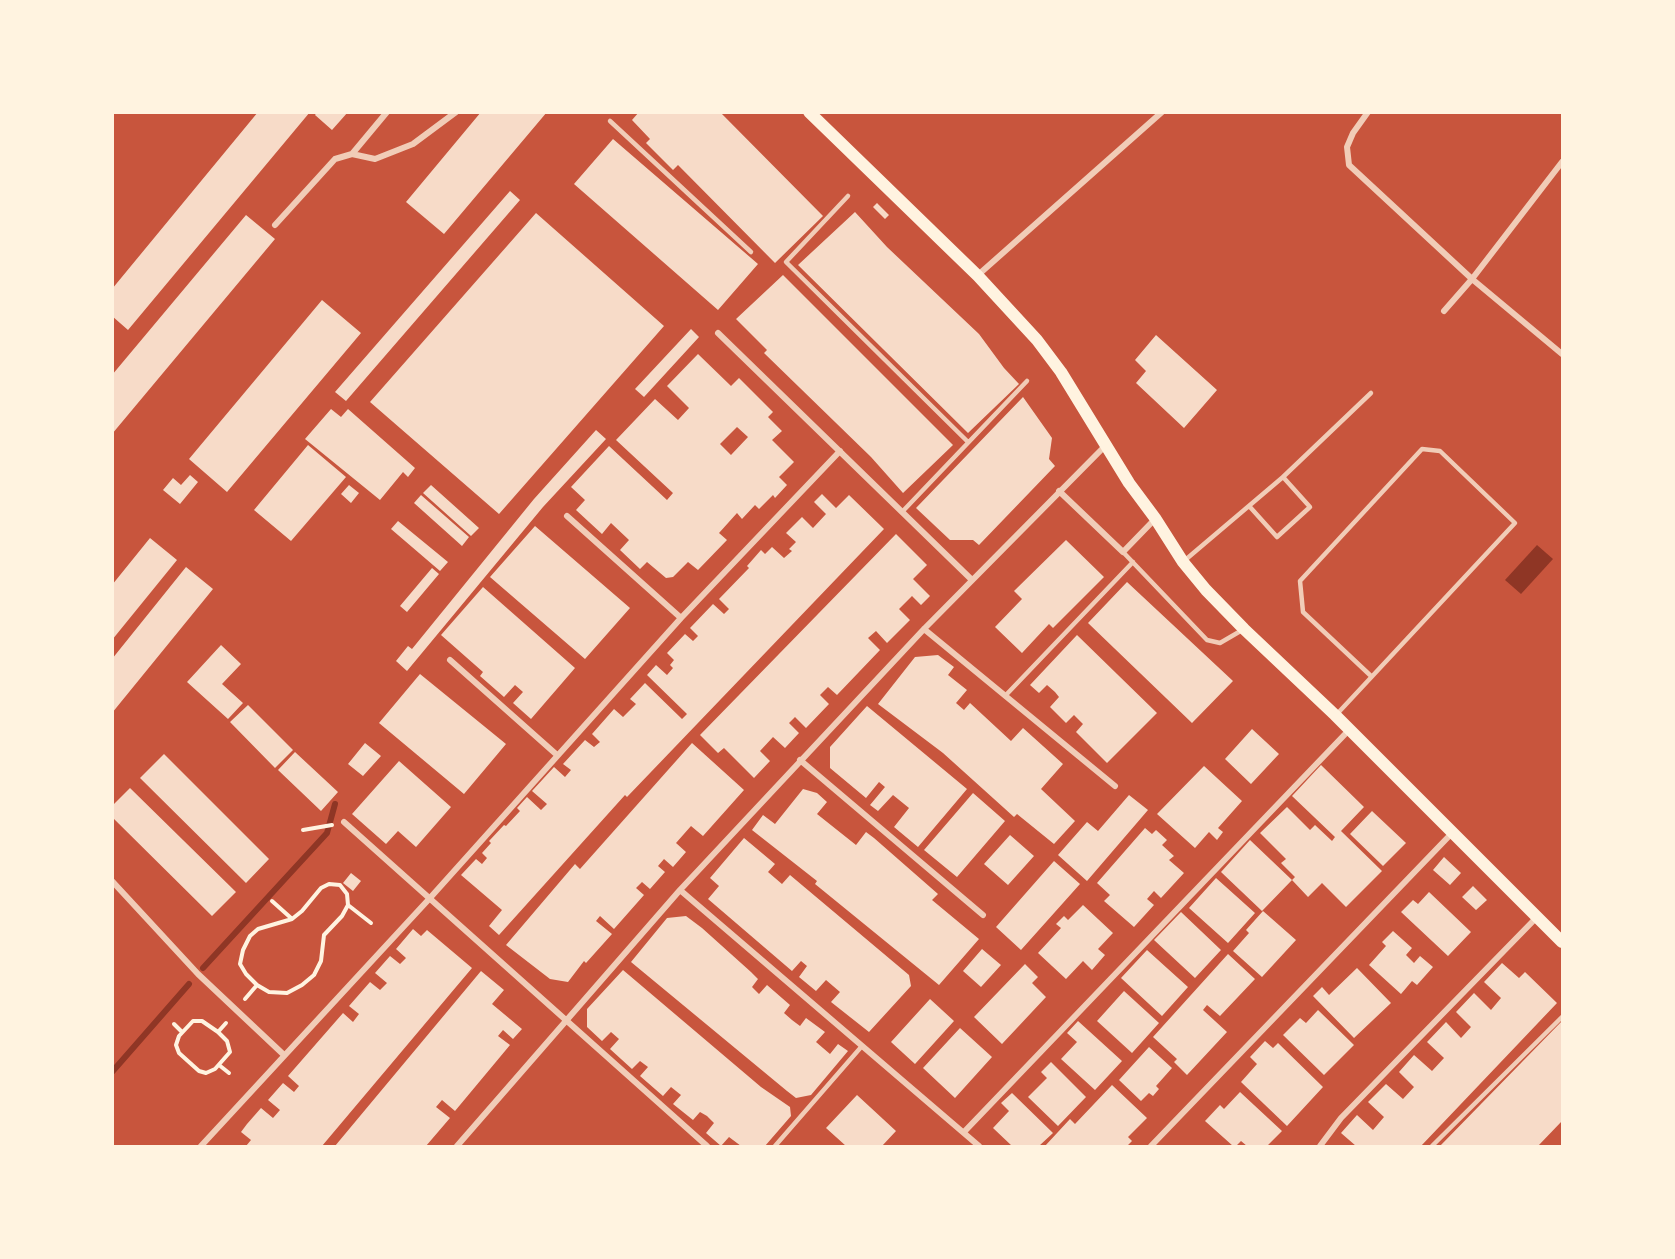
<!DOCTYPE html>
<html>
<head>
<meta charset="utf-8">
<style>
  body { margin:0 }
  #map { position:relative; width:1675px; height:1259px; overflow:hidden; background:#c8553d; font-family:"PT Sans",sans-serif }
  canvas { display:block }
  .frame { position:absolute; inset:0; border:114px solid #fff3e0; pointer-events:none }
</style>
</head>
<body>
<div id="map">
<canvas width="1675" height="1259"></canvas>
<div class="frame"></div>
</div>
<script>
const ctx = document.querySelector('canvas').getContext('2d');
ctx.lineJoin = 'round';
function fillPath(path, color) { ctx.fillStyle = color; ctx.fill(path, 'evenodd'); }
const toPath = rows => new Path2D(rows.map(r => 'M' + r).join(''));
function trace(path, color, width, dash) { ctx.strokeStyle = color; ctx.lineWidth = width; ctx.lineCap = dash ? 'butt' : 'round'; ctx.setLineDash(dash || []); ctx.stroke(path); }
fillPath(toPath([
  [1537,545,1553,559,1521,594,1505,580]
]), '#8f3625');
trace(toPath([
  [203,968,327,833,335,804],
  [112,1072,189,984]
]), '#8f3625', 6);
fillPath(toPath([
  [258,112,310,112,128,330,112,316,112,289],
  [317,112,348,112,332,130,315,115],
  [481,112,547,112,444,234,406,202],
  [639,112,720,112,823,216,775,263,678,165,673,170,646,143,650,139,632,120],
  [613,139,758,264,718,310,574,184],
  [510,191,520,200,346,401,335,392],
  [877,203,889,215,885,219,873,207],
  [855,212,887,247,979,334,1004,368,1019,384,968,433,798,265],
  [536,213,664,326,499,514,370,402],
  [246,215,275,239,112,434,112,375],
  [783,275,953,445,903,493,871,457,764,353,767,350,736,319],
  [322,300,361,333,227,492,189,459],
  [691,329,699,337,644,397,635,389],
  [1156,335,1217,390,1184,428,1136,383,1146,371,1135,360],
  [698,354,731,386,739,378,773,412,768,417,782,431,772,440,794,462,779,477,787,485,775,498,773,495,759,509,755,505,742,519,737,513,719,533,727,540,698,570,688,562,673,577,666,578,647,562,640,569,620,550,629,540,611,523,602,534,576,510,585,500,571,487,609,446,667,500,673,493,616,440,655,399,678,420,689,408,667,386],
  [737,427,748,437,731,455,720,444],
  [1023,397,1052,438,1049,459,1055,466,979,545,973,540,950,540,916,508],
  [331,409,341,417,348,409,415,468,408,477,403,472,380,500,305,439],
  [596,430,606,439,543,507,407,671,396,661,408,646,412,649,534,499],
  [308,445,346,477,291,541,254,510],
  [190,475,198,482,180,504,163,490,173,478,181,485],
  [349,485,359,493,351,503,341,494],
  [431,485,479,528,471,536,423,493],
  [822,494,836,508,849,495,884,529,627,797,625,795,499,935,489,926,502,910,461,875,476,859,482,864,487,858,482,853,491,843,489,841,504,825,506,826,520,811,517,808,527,797,541,810,547,804,532,791,554,767,565,777,571,770,563,764,585,740,594,747,600,742,592,734,614,709,623,717,636,704,630,699,645,683,682,719,687,714,647,675,656,665,667,675,673,668,670,665,674,660,667,653,685,634,693,641,698,636,690,628,713,604,724,614,729,609,719,599,749,568,747,566,761,550,765,554,772,547,784,558,792,551,789,549,796,542,786,533,802,517,813,528,826,514,814,502],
  [421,495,469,537,462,546,414,503],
  [398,521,448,562,440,571,391,529],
  [535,526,630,608,585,659,490,577],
  [896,534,927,565,913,579,930,596,921,605,912,596,899,609,910,620,887,643,876,631,868,638,880,650,837,695,828,687,820,695,829,704,806,728,795,717,789,723,799,733,785,748,773,737,760,751,770,761,754,778,724,748,718,753,700,735],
  [150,538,177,560,112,640,112,585],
  [1066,540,1104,577,1053,628,1049,624,1022,653,995,627,1022,599,1014,591],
  [186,567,213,589,112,713,112,659],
  [432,568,439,574,407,612,400,606],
  [1127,582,1233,681,1192,723,1088,623],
  [483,587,575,668,531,719,513,703,523,692,515,685,504,697,480,676,483,672,441,635],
  [1077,635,1157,713,1107,763,1076,732,1083,724,1074,715,1066,723,1050,707,1059,697,1055,692,1047,685,1039,693,1030,685],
  [221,645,241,664,222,684,243,703,228,719,187,682],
  [938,655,954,667,948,675,967,690,956,703,964,710,970,703,1011,741,1023,728,1063,764,1041,789,1075,821,1054,844,1017,814,1014,817,943,753,878,704,915,657],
  [420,674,506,744,464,794,379,723],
  [248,705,293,750,275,768,230,722],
  [867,706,967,789,918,847,894,827,909,808,893,795,878,811,870,805,885,787,879,782,866,798,830,768,830,747],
  [1252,729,1279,754,1251,784,1225,759],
  [365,743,381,756,363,776,348,764],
  [692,743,744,790,703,836,691,826,676,843,686,852,673,867,664,859,658,866,665,872,650,889,642,882,636,888,644,895,614,929,600,916,596,921,612,934,586,963,584,961,568,982,550,979,506,945,575,864,580,869],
  [295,752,338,792,321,811,278,770],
  [164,754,269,859,246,883,140,778],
  [399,761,451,807,416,847,398,831,386,844,352,814],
  [1321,765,1364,807,1341,831,1382,871,1346,907,1322,883,1308,897,1292,880,1295,877,1281,863,1286,859,1260,833,1287,807,1310,830,1315,825,1332,841,1335,837,1292,796],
  [1204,766,1242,801,1218,828,1223,832,1217,840,1209,832,1195,848,1157,814],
  [130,788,236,892,212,916,112,817,112,806],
  [803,789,817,793,827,802,817,814,856,845,866,832,874,838,938,894,932,900,979,939,939,985,815,884,817,881,752,830,763,815,775,824],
  [973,793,1005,821,957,877,924,850],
  [1129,795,1148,810,1087,881,1058,855,1087,822,1098,831],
  [1372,811,1406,843,1383,866,1350,834],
  [1145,828,1152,834,1156,830,1167,840,1162,845,1174,856,1169,860,1184,873,1161,898,1154,891,1147,899,1154,905,1134,927,1104,901,1110,895,1097,883],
  [1010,835,1034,856,1008,885,984,864],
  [744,838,775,864,768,872,782,884,790,875,909,975,911,986,869,1032,831,1002,840,992,826,980,816,991,799,977,807,966,801,961,792,971,708,899,719,886,710,878],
  [1250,840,1292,880,1262,911,1221,872],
  [1444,857,1461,873,1450,885,1433,870],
  [1054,861,1080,884,1021,950,996,927],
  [351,873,361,881,353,891,343,883],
  [1216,878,1255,913,1228,943,1189,908],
  [1473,886,1487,900,1476,910,1462,897],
  [1429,892,1471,932,1448,956,1401,912,1413,900,1418,904],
  [1083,905,1113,933,1098,949,1105,955,1092,970,1083,961,1066,979,1038,953,1061,928,1056,924,1064,916,1068,920],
  [1263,911,1296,940,1262,977,1233,951,1249,933,1246,930],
  [1181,912,1221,950,1195,978,1154,940],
  [686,916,702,928,751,972,758,979,752,987,759,994,767,985,790,1005,784,1013,792,1020,800,1026,806,1018,825,1032,816,1042,830,1054,838,1044,848,1051,811,1095,796,1098,787,1091,631,962,667,918],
  [413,929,421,936,427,930,472,968,322,1146,246,1146,251,1140,241,1132,247,1124,261,1108,273,1118,280,1110,268,1100,283,1083,294,1092,299,1086,288,1076,343,1013,353,1022,359,1014,349,1006,370,982,380,990,387,983,375,973,390,956,400,964,406,958,396,949],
  [1393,931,1412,948,1406,955,1414,963,1420,956,1433,967,1417,985,1412,981,1401,994,1369,965,1386,946,1382,942],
  [982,949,1001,965,981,987,963,971],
  [1147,950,1188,987,1162,1016,1121,978],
  [1228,954,1255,979,1220,1016,1207,1005,1203,1010,1227,1032,1187,1075,1174,1062,1177,1059,1153,1037],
  [1502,963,1519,978,1525,972,1557,1003,1421,1146,1356,1146,1341,1133,1357,1115,1373,1130,1384,1117,1368,1102,1386,1084,1403,1099,1414,1087,1399,1072,1414,1055,1432,1071,1444,1058,1427,1042,1446,1022,1461,1038,1471,1027,1456,1012,1474,993,1491,1010,1501,998,1484,982],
  [1025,964,1038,977,1032,983,1046,997,1002,1044,974,1017],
  [1357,968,1391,1003,1354,1038,1313,996,1322,987,1329,995],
  [623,970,761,1087,790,1107,791,1116,765,1146,741,1146,729,1137,721,1146,706,1133,714,1123,707,1116,700,1112,693,1120,673,1104,681,1095,671,1087,663,1096,640,1076,648,1067,640,1061,632,1069,610,1049,619,1039,611,1032,602,1041,587,1027,587,1009],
  [481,971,504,990,492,1004,522,1029,513,1039,503,1030,498,1036,510,1045,455,1111,442,1100,436,1107,450,1118,426,1146,335,1146],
  [1124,991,1159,1023,1132,1053,1097,1021],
  [930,999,954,1021,915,1064,891,1042],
  [1318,1010,1354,1045,1324,1075,1283,1035,1300,1018,1306,1023],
  [1078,1021,1122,1061,1095,1090,1061,1059,1077,1042,1067,1033],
  [1562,1021,1562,1121,1538,1146,1440,1146],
  [960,1028,992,1057,955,1098,923,1068],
  [1265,1041,1273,1048,1278,1043,1323,1087,1287,1126,1241,1082,1257,1064,1250,1057],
  [1149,1047,1172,1068,1156,1086,1159,1089,1153,1096,1149,1093,1141,1101,1119,1080],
  [1051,1062,1086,1097,1058,1126,1028,1097,1047,1078,1041,1072],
  [1112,1085,1147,1118,1128,1137,1132,1141,1127,1146,1045,1146,1070,1119,1075,1124],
  [1240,1092,1282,1131,1267,1146,1247,1146,1241,1141,1236,1146,1233,1146,1205,1121,1220,1105,1224,1109],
  [1012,1093,1053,1133,1039,1146,1012,1146,993,1128,1009,1111,1001,1103],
  [857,1095,896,1131,882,1146,846,1146,826,1128]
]), '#f7dbc8');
trace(toPath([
  [303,830,332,825],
  [272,901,291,918],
  [348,905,342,916,324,935,321,961,314,975,302,985,287,993,269,992,257,985,246,974,240,964,243,950,250,936,258,929,292,919,302,911,321,888,329,884,340,885,347,894,348,905,371,923],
  [245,999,257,985],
  [174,1024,182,1032],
  [218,1032,202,1021,193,1021,179,1036,176,1045,179,1053,199,1071,206,1073,215,1069,230,1052,227,1041,218,1032,226,1023],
  [219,1065,229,1073]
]), '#fff3e0', 4);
trace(toPath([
  [610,121,751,252],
  [848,196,786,262,968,442],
  [1283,477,1371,393],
  [902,512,1027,381],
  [1123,552,1207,640,1220,643,1244,629],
  [1184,561,1283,477,1310,507,1277,537,1250,507],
  [1005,696,1133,562],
  [1337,714,1515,523,1440,451,1422,449,1300,581,1303,612,1371,676],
  [775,1146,862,1046],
  [1432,1146,1562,1017]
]), '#f1ccb7', 4.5);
trace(toPath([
  [1368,112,1353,133,1347,147,1349,165,1472,279,1562,354],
  [352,154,387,112],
  [275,225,335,159,352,154,375,159,413,144,456,112],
  [978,275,1162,112],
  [1444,311,1472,279,1562,162],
  [718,333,972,580],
  [1059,491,1123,552,1155,519],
  [567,516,681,618],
  [924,629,1115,786],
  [450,660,557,755],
  [800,760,983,915],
  [344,822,707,1146],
  [112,881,198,974,284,1055],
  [680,890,979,1146],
  [964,1132,1349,730],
  [201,1146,430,898,681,618,840,451],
  [457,1146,680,890,924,629,1105,446],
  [1151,1146,1453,832],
  [1320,1146,1341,1118,1537,917]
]), '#f1ccb7', 6);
trace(toPath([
  [809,112,978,276,1037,340,1061,372,1129,483,1155,518,1183,562,1206,590,1244,629,1335,715,1562,942]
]), '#fff3e0', 12);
</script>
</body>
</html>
